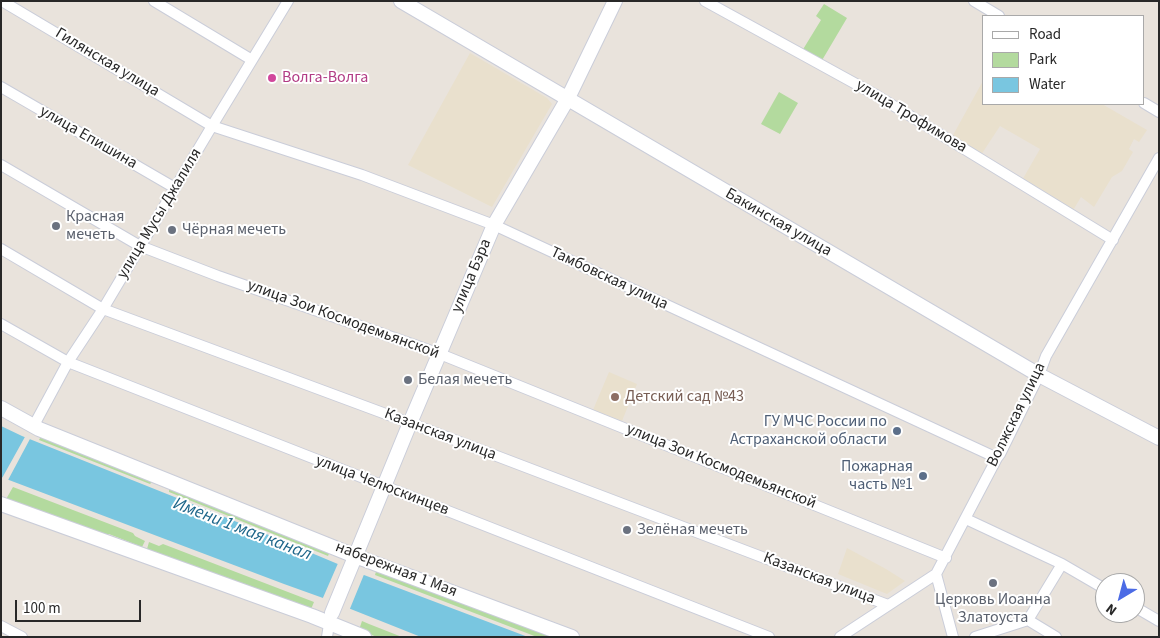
<!DOCTYPE html>
<html>
<head>
<meta charset="utf-8">
<style>
  body { margin:0 }
  #map { position:relative; width:1160px; height:638px; overflow:hidden; background:#e9e3dc; font-family:"Source Sans 3",sans-serif }
  canvas { display:block }
  .frame { position:absolute; inset:0; border:2px solid #282828; pointer-events:none }
  .legend { position:absolute; left:982px; top:15px; width:162px; height:90px; box-sizing:border-box; background:#fff; border:1px solid #a9a9a9; margin:0; padding:6px 9px; list-style:none; font-size:15px; color:#282828 }
  .legend li { display:flex; align-items:center; gap:10px; height:25px }
  .legend b { width:25px; border:1px solid #a9a9a9 }
  .north { position:absolute; left:1095px; top:573px; width:50px; height:50px; box-sizing:border-box; background:#fff; border:1px solid #a9a9a9; border-radius:50%; rotate:217deg; font-size:14px; font-weight:700; line-height:20px; text-align:center; color:#282828 }
  .north::after { content:''; display:block; margin:auto; width:18px; height:22px; background:#4c6be5; clip-path:polygon(50% 0,100% 100%,50% 72%,0 100%) }
  .scale { position:absolute; left:15px; top:600px; width:126px; height:22px; box-sizing:border-box; border:2px solid #282828; border-top:0; padding-left:6px; font-size:15px; line-height:18px; white-space:nowrap; color:#282828; -webkit-text-stroke:4px #fff; paint-order:stroke }
</style>
</head>
<body>
<div id="map">
<canvas width="1160" height="638"></canvas>
<div class="frame"></div>
<ul class="legend">
<li><b style="height:6px;background:#fff"></b>Road</li>
<li><b style="height:14px;background:#b3da9e"></b>Park</li>
<li><b style="height:14px;background:#79c6e0"></b>Water</li>
</ul>
<div class="north">N</div>
<div class="scale">100 m</div>
</div>
<script>
const ctx = document.querySelector('canvas').getContext('2d');
ctx.lineJoin = 'round';
function fillPath(path, color) { ctx.fillStyle = color; ctx.fill(path, 'evenodd'); }
const toPath = rows => new Path2D(rows.map(r => 'M' + r).join(''));
function trace(path, color, width, dash) { ctx.strokeStyle = color; ctx.lineWidth = width; ctx.lineCap = dash ? 'butt' : 'round'; ctx.setLineDash(dash || []); ctx.stroke(path); }
function label(font, color, halo, rows, align = 'center') {
  ctx.font = font + ' "Source Sans 3",sans-serif'; ctx.lineWidth = 4; ctx.setLineDash([]); ctx.textBaseline = 'middle'; ctx.strokeStyle = halo; ctx.fillStyle = color; for (const [text, x, y, turn = 0] of rows) {
    ctx.save(); ctx.translate(x, y); ctx.rotate((+turn || 0) * Math.PI / 180); ctx.textAlign = isNaN(turn) ? turn : align; if (halo) ctx.strokeText(text, 0, 0); ctx.fillText(text, 0, 0); ctx.restore();
  }
}
fillPath(toPath([
  [470,53,547,98,552,104,492,207,408,165],
  [984,79,984,104,1102,104,1147,130,1139,142,1134,139,1129,149,1133,152,1122,171,1112,177,1094,207,1081,197,1072,212,1021,182,1040,149,1000,126,981,155,952,137],
  [609,372,637,384,622,421,593,410],
  [847,548,886,569,905,581,887,594,838,574]
]), '#e9e0cd');
fillPath(toPath([
  [824,4,847,18,821,62,802,51,821,20,816,16],
  [779,92,798,103,780,134,761,124],
  [42,434,160,482,159,485,152,482,150,484,39,440],
  [166,484,331,549,328,556,169,492,169,489,165,488],
  [13,487,133,533,135,536,145,541,142,547,109,534,102,538,5,501],
  [149,542,159,546,163,544,314,602,309,614,253,589,147,549],
  [377,568,559,637,537,637,375,575],
  [362,621,369,624,402,637,377,637,359,630]
]), '#b3da9e');
fillPath(toPath([
  [1,426,22,436,252,528,364,575,528,637,421,637,323,598,284,584,1,477]
]), '#79c6e0');
fillPath(toPath([
  [26,435,31,437,7,482,1,480],
  [339,561,365,572,349,611,322,600]
]), '#e9e3dc');
const minor = toPath([
  [2,1,212,126,362,175,494,225,997,458],
  [154,1,252,60],
  [705,1,876,95,1113,240],
  [974,1,999,16],
  [1,87,175,188],
  [1144,103,1159,112],
  [1,165,140,246,218,276,440,354,946,558],
  [1,249,103,309,410,423,888,605],
  [1,324,68,362,769,637],
  [33,427,68,362,103,309,212,126,288,1],
  [966,519,1062,564,1105,589],
  [936,574,953,637],
  [1135,607,1159,621],
  [1028,620,1056,637],
  [1,626,22,637],
  [327,637,330,618],
  [840,637,936,574,997,458,1000,454,1039,375,1046,356,1159,158],
  [975,637,1028,620,1062,564]
]);
const secondary = toPath([
  [401,1,1039,375,1159,438],
  [1,408,39,429,355,556,572,637],
  [1,504,312,616,364,637],
  [332,613,410,423,494,225,567,100,615,1]
]);
trace(minor, '#cacdd9', 12);
trace(secondary, '#cacdd9', 16);
trace(minor, '#fff', 10);
trace(secondary, '#fff', 14);
for (const [x, y, r, color] of [
  [272,78,5,"#d1479c"],
  [56,226,5,"#6b7280"],
  [172,230,5,"#6b7280"],
  [408,380,5,"#6b7280"],
  [615,397,5,"#8d6e63"],
  [897,431,5,"#5c6f8a"],
  [923,476,5,"#5c6f8a"],
  [627,530,5,"#6b7280"],
  [993,583,5,"#6b7280"]
]) { const dot = new Path2D(); dot.arc(x, y, r, 0, 2 * Math.PI); ctx.fillStyle = color; ctx.fill(dot); trace(dot, '#fff', 2); }
label('16px', '#282828', '#fff', [
  ["Гилянская улица",107,63,31],
  ["улица Трофимова",911,117,31],
  ["улица Епишина",88,138,30],
  ["улица Мусы Джалиля",160,214,-59],
  ["Бакинская улица",778,223,30],
  ["улица Бэра",472,276,-67],
  ["Тамбовская улица",609,279,25],
  ["улица Зои Космодемьянской",343,320,20],
  ["Волжская улица",1017,415,-64],
  ["Казанская улица",440,435,21],
  ["улица Зои Космодемьянской",721,467,22],
  ["улица Челюскинцев",382,486,21],
  ["набережная 1 Мая",396,570,21],
  ["Казанская улица",819,579,21]
]);
label('16px', '#b23c85', '#fff', [
  ["Волга-Волга",282,78]
], 'left');
label('16px', '#5b616d', '#fff', [
  ["Красная",66,217],
  ["мечеть",66,235],
  ["Чёрная мечеть",182,230],
  ["Белая мечеть",418,380],
  ["Зелёная мечеть",637,530],
  ["Церковь Иоанна",993,600,"center"],
  ["Златоуста",993,618,"center"]
], 'left');
label('16px', '#785e54', '#fff', [
  ["Детский сад №43",625,397]
], 'left');
label('16px', '#4e5e75', '#fff', [
  ["ГУ МЧС России по",887,422],
  ["Астраханской области",887,440],
  ["Пожарная",913,467],
  ["часть №1",913,485]
], 'right');
label('italic 18px', '#1c6589', '#fff', [
  ["Имени 1 мая канал",242,530,21]
]);
</script>
</body>
</html>
